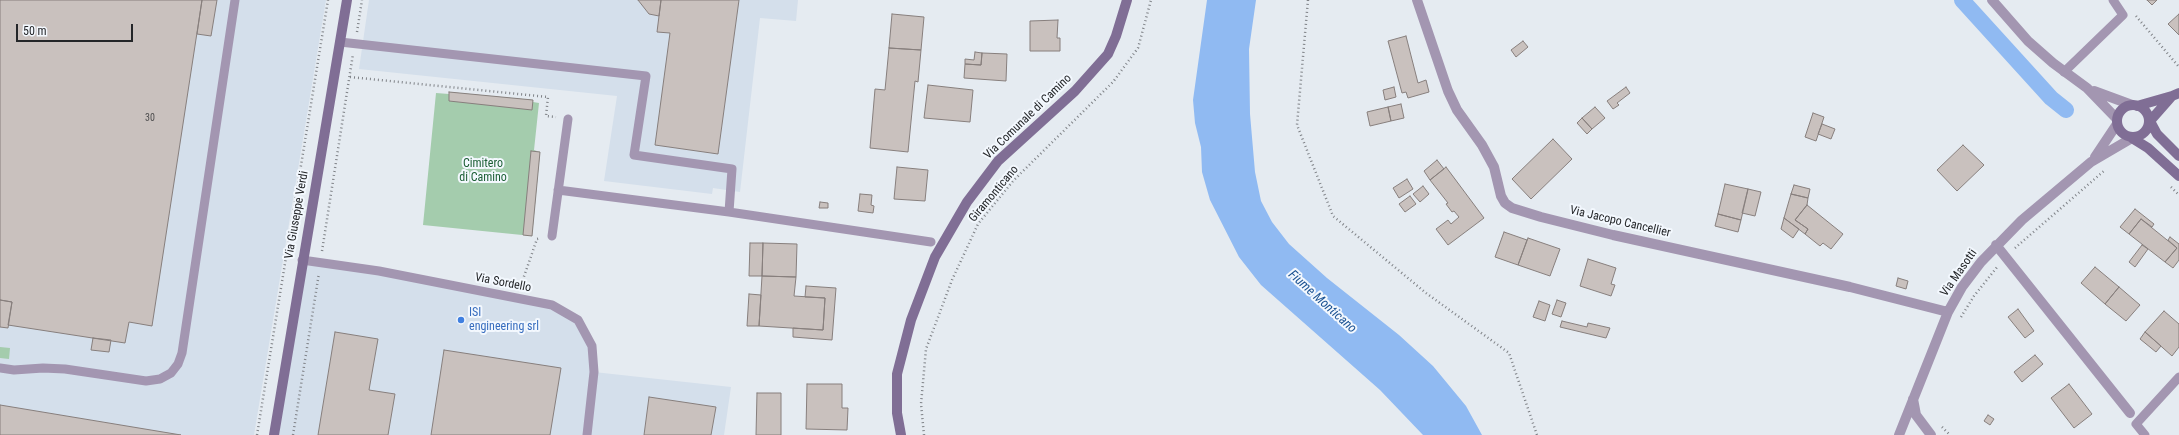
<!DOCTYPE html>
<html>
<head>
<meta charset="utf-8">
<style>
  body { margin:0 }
  #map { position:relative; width:2179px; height:435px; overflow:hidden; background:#e5ebf1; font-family:"Roboto Condensed",sans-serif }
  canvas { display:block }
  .scale { position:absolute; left:16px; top:24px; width:117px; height:18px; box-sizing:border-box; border:2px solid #242629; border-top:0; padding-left:5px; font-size:12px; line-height:14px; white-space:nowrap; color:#242629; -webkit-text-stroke:3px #f3f8fe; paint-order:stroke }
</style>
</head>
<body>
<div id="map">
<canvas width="2179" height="435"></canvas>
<div class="scale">50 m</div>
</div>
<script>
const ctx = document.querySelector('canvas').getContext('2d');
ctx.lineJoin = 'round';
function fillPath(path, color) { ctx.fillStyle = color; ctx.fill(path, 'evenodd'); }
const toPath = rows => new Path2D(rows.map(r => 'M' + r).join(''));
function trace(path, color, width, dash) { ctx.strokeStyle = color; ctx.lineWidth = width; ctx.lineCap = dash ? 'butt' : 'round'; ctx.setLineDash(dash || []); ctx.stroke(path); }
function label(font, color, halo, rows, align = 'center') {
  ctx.font = font + ' "Roboto Condensed",sans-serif'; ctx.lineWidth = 4; ctx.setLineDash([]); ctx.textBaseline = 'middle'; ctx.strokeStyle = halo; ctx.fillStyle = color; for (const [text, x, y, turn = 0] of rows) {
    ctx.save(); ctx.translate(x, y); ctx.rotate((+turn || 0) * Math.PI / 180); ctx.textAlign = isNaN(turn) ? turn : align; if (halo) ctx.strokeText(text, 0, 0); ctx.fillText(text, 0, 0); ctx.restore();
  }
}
fillPath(toPath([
  [0,0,326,0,254,435,0,435],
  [369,0,798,0,796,21,760,18,740,192,713,188,712,194,604,181,617,96,359,69],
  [302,260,552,305,578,320,592,346,594,372,731,387,724,435,279,435]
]), '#d4dfeb');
fillPath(toPath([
  [449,92,533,100,533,102,539,103,534,150,540,152,532,236,423,225,436,93,449,94],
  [0,347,10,348,9,359,0,358]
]), '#a4ccad');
fillPath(toPath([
  [1207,0,1256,0,1249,49,1250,114,1255,172,1261,201,1272,222,1289,244,1327,278,1399,335,1433,366,1466,406,1482,435,1423,435,1380,390,1261,285,1239,257,1210,200,1202,172,1201,147,1195,123,1193,100]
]), '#90baf2');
trace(toPath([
  [1962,0,2051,98,2066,110]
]), '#90baf2', 16);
const building = toPath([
  [0,0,202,0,152,326,129,322,125,343,8,325,12,302,0,300,0,0],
  [202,0,217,0,211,36,197,34,202,0],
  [638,0,661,0,659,16,649,14,638,0],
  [661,0,739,0,718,154,655,145,670,33,657,32,661,0],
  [2147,0,2157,0,2152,5,2147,0],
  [892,14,924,17,921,50,889,48,892,14],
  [2179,14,2179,35,2168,24,2179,14],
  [1058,20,1057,38,1060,38,1060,51,1030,51,1030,21,1058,20],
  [1406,36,1418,83,1426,80,1429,92,1408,98,1406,92,1402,93,1388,41,1406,36],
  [1523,41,1528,47,1516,57,1511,50,1523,41],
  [889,48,921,50,918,82,915,81,908,152,870,148,875,89,885,90,889,48],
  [975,52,982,53,981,65,965,64,965,59,974,60,975,52],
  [982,53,1007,54,1006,81,964,78,965,64,981,65,982,53],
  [928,85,973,90,970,122,924,118,928,85],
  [1394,87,1396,97,1385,100,1383,90,1394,87],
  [1626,87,1630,93,1617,103,1619,105,1613,109,1607,101,1626,87],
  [449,92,533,100,532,110,449,101,449,92],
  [1401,104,1404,118,1391,121,1388,107,1401,104],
  [1388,107,1391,121,1370,126,1367,112,1388,107],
  [1595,107,1605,118,1592,129,1582,118,1595,107],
  [1813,113,1824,117,1816,141,1805,137,1813,113],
  [1582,118,1592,129,1587,134,1577,123,1582,118],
  [1822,124,1835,129,1831,139,1818,134,1822,124],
  [1553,139,1572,159,1531,199,1512,179,1553,139],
  [1963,145,1984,165,1957,191,1937,170,1963,145],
  [531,151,540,152,532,236,523,235,531,151],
  [1437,160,1444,169,1430,180,1424,171,1437,160],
  [897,167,928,170,925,201,894,199,897,167],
  [1446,167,1484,218,1448,245,1436,229,1448,220,1451,224,1459,217,1454,211,1452,212,1446,204,1448,203,1430,180,1446,167],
  [1407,179,1413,189,1399,198,1393,188,1407,179],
  [1725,184,1748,189,1741,220,1718,214,1725,184],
  [1794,185,1810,189,1808,198,1791,194,1794,185],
  [1423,186,1429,194,1420,202,1413,194,1423,186],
  [1748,189,1761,192,1755,216,1742,213,1748,189],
  [860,194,872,195,871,205,874,206,873,213,858,211,860,194],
  [1791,194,1808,198,1807,205,1795,220,1808,229,1805,234,1784,218,1791,194],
  [1410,196,1416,204,1405,212,1399,204,1410,196],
  [820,202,828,203,828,208,819,208,820,202],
  [1807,205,1843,234,1831,249,1823,243,1820,246,1805,234,1808,229,1795,220,1807,205],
  [2135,209,2154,224,2152,227,2141,219,2129,234,2120,227,2135,209],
  [1718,214,1741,220,1738,232,1715,226,1718,214],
  [1784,218,1799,229,1793,238,1781,229,1784,218],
  [2141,219,2177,248,2165,262,2129,234,2141,219],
  [1504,232,1527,240,1518,265,1495,257,1504,232],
  [2170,237,2179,244,2179,260,2173,268,2165,262,2177,248,2168,240,2170,237],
  [1528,238,1560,249,1550,276,1518,265,1528,238],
  [750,243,763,243,762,276,749,276,750,243],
  [763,243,797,244,796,277,762,276,763,243],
  [2142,245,2148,249,2135,267,2129,262,2142,245],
  [1588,259,1616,268,1611,284,1615,285,1611,296,1580,286,1588,259],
  [2095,267,2119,287,2105,304,2081,283,2095,267],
  [762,276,796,277,794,296,825,298,823,330,759,326,762,276],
  [1898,278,1908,281,1906,289,1896,286,1898,278],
  [806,286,836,288,832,340,793,337,793,328,823,330,825,298,805,297,806,286],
  [2119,287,2140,305,2126,321,2105,304,2119,287],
  [749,294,761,295,759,326,747,326,749,294],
  [0,300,12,302,8,328,0,327,0,300],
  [1557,300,1566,303,1561,317,1552,314,1557,300],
  [1539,301,1550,305,1545,321,1533,317,1539,301],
  [2018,309,2034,331,2025,338,2008,317,2018,309],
  [2164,311,2179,324,2179,347,2172,356,2145,332,2164,311],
  [1562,321,1587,327,1588,323,1610,328,1606,338,1560,327,1562,321],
  [335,332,378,339,369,390,395,394,388,435,318,435,335,332],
  [2145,332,2161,346,2156,352,2140,339,2145,332],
  [93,338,111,340,109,352,91,350,93,338],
  [444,350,561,368,550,435,431,435,444,350],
  [2035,355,2043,364,2022,382,2014,372,2035,355],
  [807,384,842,384,842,408,848,408,847,430,806,429,807,384],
  [2069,384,2092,414,2074,428,2051,398,2069,384],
  [757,393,781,393,781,435,756,435,757,393],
  [649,397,716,407,711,435,644,435,649,397],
  [0,405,181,435,0,435,0,405],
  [1988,415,1994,419,1990,425,1984,421,1988,415]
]);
fillPath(building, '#c9c1be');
trace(building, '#877f7d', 1);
trace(toPath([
  [1308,0,1297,125,1333,216,1426,293,1509,353,1537,435],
  [2136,16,2179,67],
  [357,32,362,0],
  [350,77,548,97,546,116,556,117],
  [2171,187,2179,195],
  [2015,248,2105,170],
  [322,251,353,54],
  [520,288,537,239,541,238],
  [1961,317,1974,296,1998,266],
  [1942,427,1950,435],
  [257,435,328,0],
  [293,435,319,273],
  [924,435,921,404,926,349,952,280,978,224,1013,181,1113,82,1138,48,1151,0]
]), '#7f8287', 2.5, [1, 3]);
trace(toPath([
  [340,42,646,76,634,155,732,169,729,212],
  [2064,72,2123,15,2113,0],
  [558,190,729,212,931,242],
  [552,236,568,119],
  [302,260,379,271,552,305,578,320,592,346,594,372,587,435],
  [0,368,14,370,43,368,65,369,146,381,160,379,171,373,178,364,182,353,235,0],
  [2145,435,2136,424,2179,377]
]), '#a396b1', 9);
trace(toPath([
  [1417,0,1448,91,1457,110,1482,145,1494,167,1501,196,1505,203,1512,208,1541,217,1613,235,1850,287,1948,312],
  [1992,0,2028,41,2053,63,2087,88,2117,119],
  [2094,91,2132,105],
  [2095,157,2117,124],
  [1996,245,2130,413],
  [1913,399,1916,415,1931,435],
  [1899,435,1948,312,1962,287,1981,262,2022,220,2091,162,2132,138]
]), '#a396b1', 10);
trace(toPath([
  [2172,96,2150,121,2157,134,2179,156],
  '2117 121a16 16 0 1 1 32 0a16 16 0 1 1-32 0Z',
  [2137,106,2172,96,2179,93],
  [2132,138,2148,148,2179,176],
  [274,435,347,0],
  [901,435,897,413,897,374,911,320,935,257,967,202,998,161,1075,91,1108,54,1116,36,1127,0]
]), '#806e95', 10);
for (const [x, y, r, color] of [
  [461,320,4,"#3f7fe0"]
]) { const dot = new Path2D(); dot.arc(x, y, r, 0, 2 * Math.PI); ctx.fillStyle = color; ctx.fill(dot); trace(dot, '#f3f8fe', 1.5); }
label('10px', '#4d4d4e', null, [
  ["30",150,118]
]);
label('12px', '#242629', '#f3f8fe', [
  ["Via Comunale di Camino",1028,117,-44],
  ["Giramonticano",994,194,-50],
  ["Via Giuseppe Verdi",297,215,-80],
  ["Via Jacopo Cancellier",1620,222,13],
  ["Via Masotti",1959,273,-55],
  ["Via Sordello",503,283,11]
]);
label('12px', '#1b5e34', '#f3f8fe', [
  ["Cimitero",483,164],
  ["di Camino",483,178]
]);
label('12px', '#366cbe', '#f3f8fe', [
  ["ISI",469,313],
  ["engineering srl",469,327]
], 'left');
label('italic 13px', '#1b5293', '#f3f8fe', [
  ["Fiume Monticano",1322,302,42]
]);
</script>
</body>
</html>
